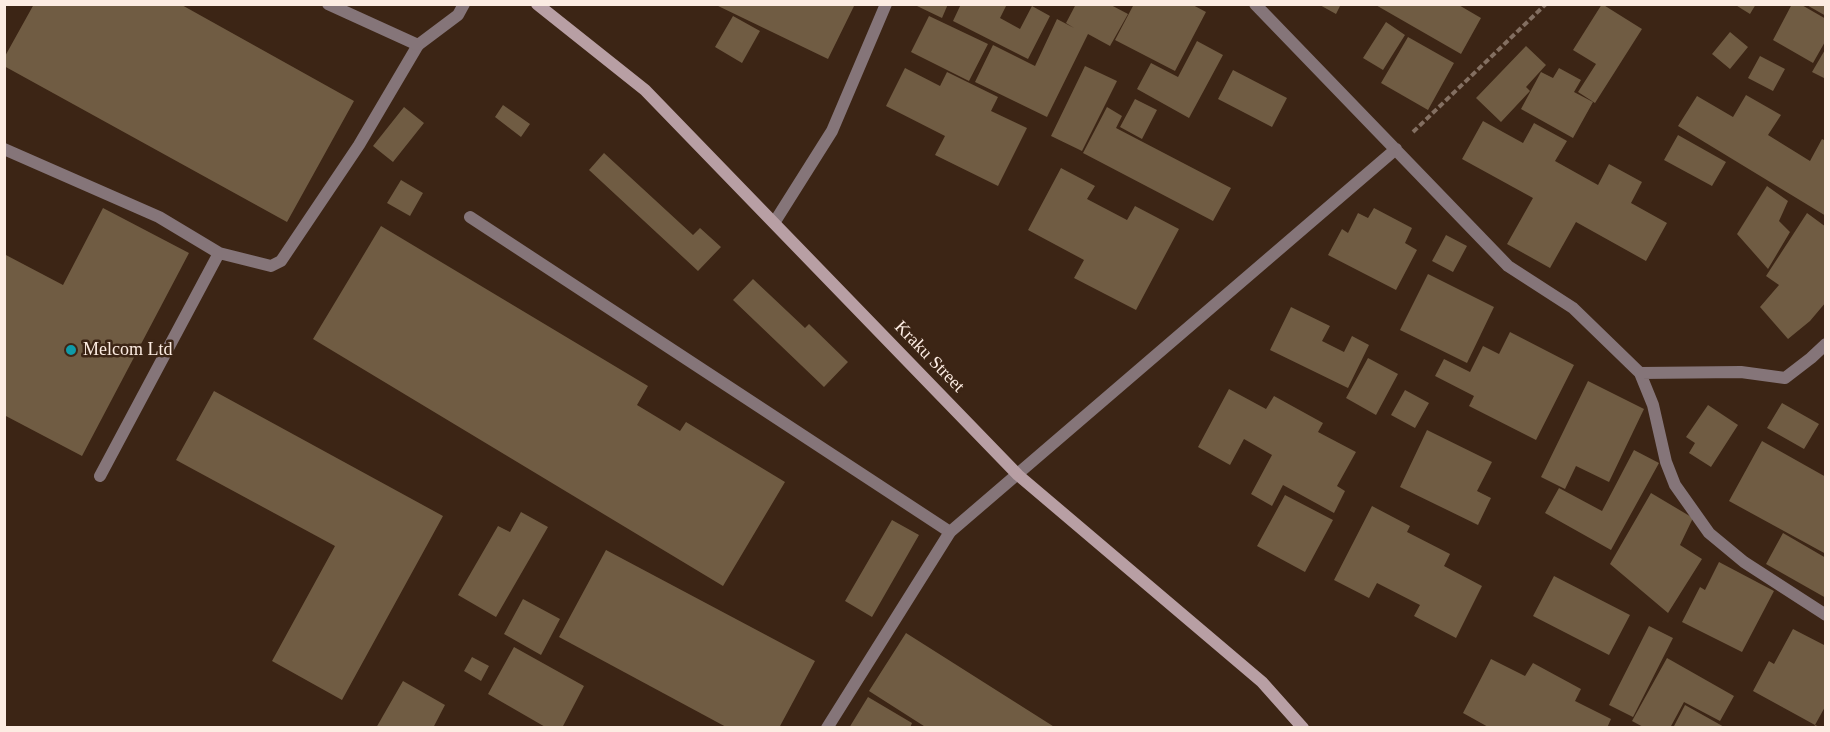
<!DOCTYPE html>
<html>
<head>
<meta charset="utf-8">
<style>
  body { margin:0 }
  #map { position:relative; width:1830px; height:732px; overflow:hidden; background:#3c2515; font-family:Georgia,serif }
  canvas { display:block }
  .frame { position:absolute; inset:0; border:6px solid #fcece2; pointer-events:none }
</style>
</head>
<body>
<div id="map">
<canvas width="1830" height="732"></canvas>
<div class="frame"></div>
</div>
<script>
const ctx = document.querySelector('canvas').getContext('2d');
ctx.lineJoin = 'round';
function fillPath(path, color) { ctx.fillStyle = color; ctx.fill(path, 'evenodd'); }
const toPath = rows => new Path2D(rows.map(r => 'M' + r).join(''));
function trace(path, color, width, dash) { ctx.strokeStyle = color; ctx.lineWidth = width; ctx.lineCap = dash ? 'butt' : 'round'; ctx.setLineDash(dash || []); ctx.stroke(path); }
function label(font, color, halo, rows, align = 'center') {
  ctx.font = font + ' Georgia,serif'; ctx.lineWidth = 5; ctx.setLineDash([]); ctx.textBaseline = 'middle'; ctx.strokeStyle = halo; ctx.fillStyle = color; for (const [text, x, y, turn = 0] of rows) {
    ctx.save(); ctx.translate(x, y); ctx.rotate((+turn || 0) * Math.PI / 180); ctx.textAlign = isNaN(turn) ? turn : align; if (halo) ctx.strokeText(text, 0, 0); ctx.fillText(text, 0, 0); ctx.restore();
  }
}
fillPath(toPath([
  [34,4,180,4,354,101,287,222,4,66,4,58],
  [714,4,855,4,828,59],
  [918,4,948,4,942,18,917,6],
  [961,4,1007,4,1000,18,1020,29,1032,6,1050,16,1028,59,953,21],
  [1076,4,1109,4,1128,14,1110,46,1088,34,1047,117,975,82,993,45,1035,66,1057,19,1074,28,1066,23],
  [1134,4,1191,4,1206,12,1175,71,1115,40],
  [1318,4,1341,4,1336,14],
  [1374,4,1457,4,1481,18,1461,54],
  [1602,4,1642,29,1595,103,1578,92,1596,64,1573,50],
  [1734,4,1756,4,1750,14],
  [1792,4,1800,4,1826,19,1826,40,1813,63,1773,40],
  [1805,4,1826,4,1826,16],
  [733,16,760,31,742,63,715,47],
  [929,16,988,44,969,81,911,52],
  [1386,22,1405,35,1383,70,1363,58],
  [1730,32,1748,47,1730,69,1712,54],
  [1408,37,1454,63,1428,110,1381,83],
  [1197,41,1223,55,1189,118,1137,89,1151,63,1178,77],
  [1526,46,1546,65,1526,87,1530,91,1501,122,1476,98],
  [1826,48,1826,79,1812,72],
  [1760,56,1785,69,1773,91,1748,78],
  [1085,66,1117,81,1082,151,1051,136],
  [905,68,940,86,947,72,998,97,991,111,1027,128,998,186,935,155,945,136,886,106],
  [1559,68,1581,80,1574,92,1593,102,1573,138,1521,109,1541,72,1553,78],
  [1233,70,1287,98,1272,127,1218,99],
  [1746,95,1781,115,1768,135,1810,161,1822,139,1826,141,1826,216,1678,126,1697,96,1733,117],
  [1135,99,1157,110,1142,139,1120,127],
  [503,105,530,124,521,137,495,117],
  [404,107,424,123,393,162,373,146],
  [1107,107,1122,116,1116,128,1231,188,1213,221,1083,153],
  [1483,121,1523,143,1534,123,1567,141,1555,161,1598,185,1609,164,1642,182,1631,203,1667,223,1646,261,1576,222,1550,268,1507,244,1533,198,1462,159],
  [1678,135,1726,162,1712,186,1664,160],
  [604,153,693,235,700,228,721,247,698,271,589,170],
  [1061,168,1095,186,1087,199,1127,220,1135,206,1179,229,1136,310,1074,278,1084,260,1028,230],
  [401,180,423,193,410,216,387,203],
  [1767,186,1788,201,1779,221,1790,232,1768,269,1737,234],
  [103,208,189,253,82,456,4,415,4,254,63,285],
  [1374,208,1412,228,1405,243,1417,250,1396,290,1328,255,1342,229,1348,233,1358,213,1368,218],
  [1807,213,1826,227,1826,302,1810,321,1788,339,1760,307,1779,285,1766,276],
  [381,226,648,386,637,405,680,431,686,422,785,482,723,586,313,339],
  [1446,235,1467,246,1453,272,1432,261],
  [1428,274,1494,307,1467,363,1400,330],
  [753,279,805,328,809,324,848,362,824,387,733,300],
  [1291,307,1330,326,1322,341,1344,352,1352,336,1369,345,1348,388,1270,350],
  [1510,332,1574,365,1536,440,1469,406,1474,396,1435,376,1444,359,1470,372,1483,346,1499,354],
  [1368,358,1398,374,1376,415,1346,398],
  [1588,381,1644,409,1609,482,1576,466,1565,489,1541,477],
  [1229,389,1266,409,1274,396,1323,423,1318,432,1356,452,1337,486,1345,491,1334,513,1283,485,1272,506,1251,494,1272,455,1244,439,1230,465,1198,447],
  [1405,390,1429,403,1415,428,1391,415],
  [214,391,443,516,342,700,272,661,335,546,176,460],
  [1782,403,1819,424,1804,449,1767,428],
  [1708,405,1738,425,1711,467,1689,453,1695,443,1686,437],
  [1427,430,1492,462,1477,491,1491,498,1478,525,1400,487],
  [1762,441,1826,477,1826,554,1729,501],
  [1634,450,1659,463,1611,550,1545,513,1559,488,1602,511],
  [1651,493,1693,518,1680,545,1702,559,1668,613,1610,564],
  [1285,495,1333,520,1305,572,1257,546],
  [1372,506,1410,526,1407,532,1450,554,1444,566,1482,586,1456,638,1414,616,1420,605,1377,583,1369,598,1334,580],
  [521,512,548,527,496,617,458,595,498,526,510,532],
  [892,520,919,535,872,617,845,601],
  [1783,533,1826,558,1826,598,1766,564],
  [606,550,815,661,779,728,728,728,559,637],
  [1719,562,1774,591,1742,652,1682,622,1700,587,1705,590],
  [1554,576,1630,615,1609,655,1533,616],
  [523,599,560,619,541,655,504,634],
  [1649,626,1673,638,1633,717,1609,705],
  [1793,629,1826,646,1826,705,1815,725,1823,728,1814,728,1815,725,1753,691,1769,661,1774,664],
  [906,633,1056,728,927,728,869,691],
  [514,647,584,686,562,728,547,728,488,694],
  [472,657,489,666,481,681,464,671],
  [1667,658,1734,696,1720,721,1684,702,1670,728,1645,728,1632,721],
  [1491,659,1525,676,1533,663,1581,689,1575,701,1611,719,1607,728,1535,728,1531,726,1530,728,1490,728,1463,713],
  [403,681,445,705,433,728,376,728],
  [868,697,912,723,910,728,849,728],
  [1685,705,1726,728,1673,728]
]), '#705c43');
trace(toPath([
  [1413,132,1546,4]
]), '#836f61', 4, [6, 3]);
trace(toPath([
  [4,149,159,217,219,253,100,476],
  [470,217,950,532],
  [219,253,271,266,281,261,359,145,418,45]
]), '#857579', 12);
trace(toPath([
  [328,4,418,45,458,15,464,4],
  [1255,4,1508,266,1573,308,1640,373,1741,372,1785,378,1811,358,1826,344],
  [774,223,832,131,886,4],
  [1640,373,1653,405,1666,462,1675,485,1709,533,1744,562,1826,615],
  [827,728,950,532,1396,149]
]), '#857579', 12);
trace(toPath([
  [537,4,645,90,1018,475,1262,682,1303,728]
]), '#b89fa4', 12);
for (const [x, y, r, color] of [
  [71,350,6,"#0f9aa8"]
]) { const dot = new Path2D(); dot.arc(x, y, r, 0, 2 * Math.PI); ctx.fillStyle = color; ctx.fill(dot); trace(dot, '#3c2515', 2); }
label('18px', '#fcece2', '#3c2515', [
  ["Melcom Ltd",83,350]
], 'left');
label('18px', '#fcece2', '#3c2515', [
  ["Kraku Street",929,357,46]
]);
</script>
</body>
</html>
